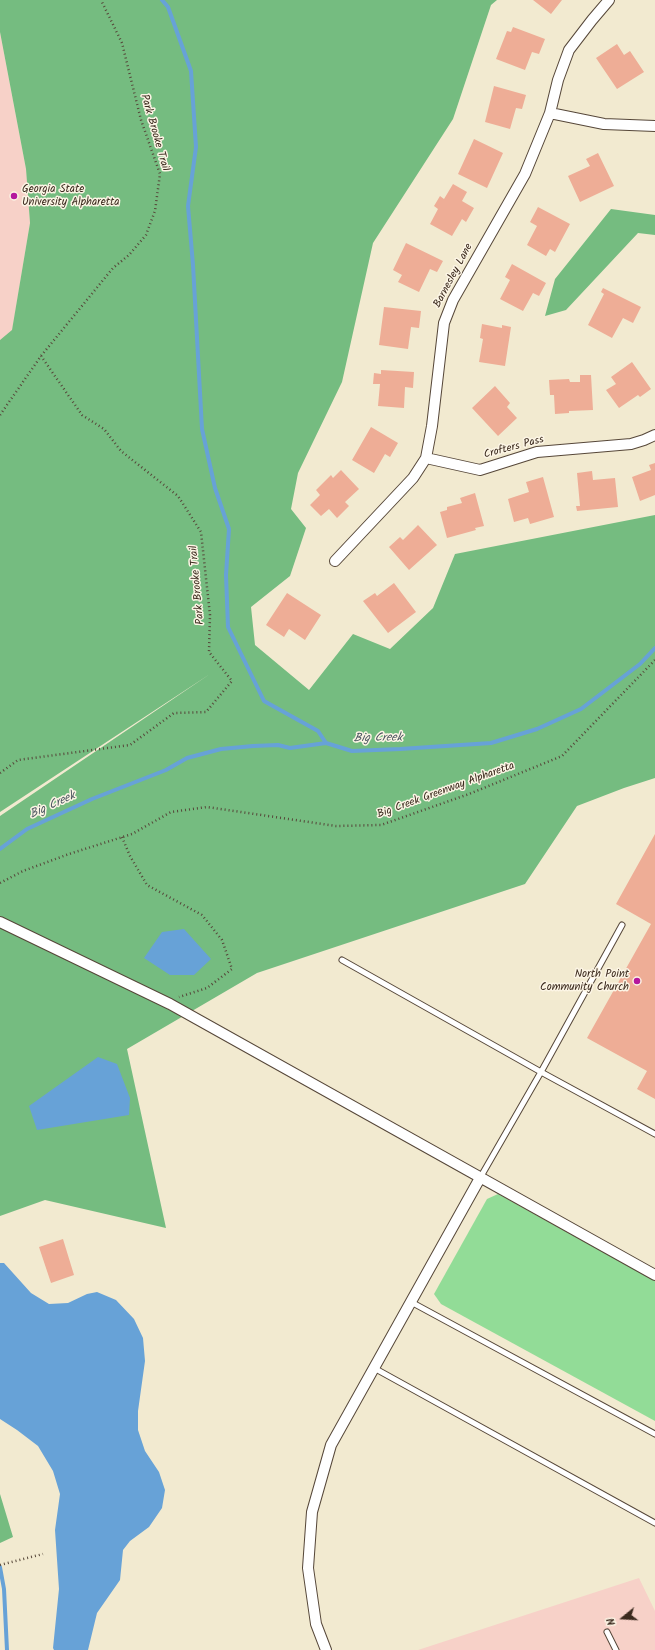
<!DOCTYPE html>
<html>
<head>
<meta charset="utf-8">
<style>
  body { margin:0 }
  #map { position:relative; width:655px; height:1650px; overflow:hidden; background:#f2ead0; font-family:Kalam,sans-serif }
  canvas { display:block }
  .north { position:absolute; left:603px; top:1598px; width:40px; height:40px; -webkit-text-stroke:3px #fcf5e5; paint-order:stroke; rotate:252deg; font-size:11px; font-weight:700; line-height:16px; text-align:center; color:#3b2a1e }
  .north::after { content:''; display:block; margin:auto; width:14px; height:18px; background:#3b2a1e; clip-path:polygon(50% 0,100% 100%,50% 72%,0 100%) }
</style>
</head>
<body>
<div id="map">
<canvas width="655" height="1650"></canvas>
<div class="north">N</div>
</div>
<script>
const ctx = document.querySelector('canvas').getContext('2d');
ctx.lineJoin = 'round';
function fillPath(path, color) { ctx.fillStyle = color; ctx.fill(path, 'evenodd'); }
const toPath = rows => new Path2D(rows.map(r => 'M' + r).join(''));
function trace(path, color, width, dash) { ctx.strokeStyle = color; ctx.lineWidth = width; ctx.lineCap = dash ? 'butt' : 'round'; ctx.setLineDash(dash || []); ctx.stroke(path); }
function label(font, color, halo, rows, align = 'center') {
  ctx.font = font + ' Kalam,sans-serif'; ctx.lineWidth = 3; ctx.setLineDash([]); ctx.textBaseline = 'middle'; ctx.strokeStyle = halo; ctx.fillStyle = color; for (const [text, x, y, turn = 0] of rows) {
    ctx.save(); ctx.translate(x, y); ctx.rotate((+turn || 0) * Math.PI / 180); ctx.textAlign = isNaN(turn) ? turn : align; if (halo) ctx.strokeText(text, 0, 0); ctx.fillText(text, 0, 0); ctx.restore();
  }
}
fillPath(toPath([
  [0,32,26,169,30,223,12,331,0,340],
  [639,1578,655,1611,655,1650,418,1650]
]), '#f7d1c8');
fillPath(toPath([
  [498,1194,655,1281,655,1421,441,1304,434,1294,487,1199]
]), '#92dc97');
fillPath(toPath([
  [0,0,497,0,491,5,453,119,373,243,342,382,298,473,291,509,306,528,290,576,251,607,255,645,309,690,353,634,390,649,433,608,455,554,655,515,655,778,624,788,577,806,525,884,257,973,127,1049,166,1228,45,1200,0,1216,0,816,210,674,0,812,0,340,12,330,30,223,26,169,0,32],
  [611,209,655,215,655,235,638,233,566,310,545,316,555,279],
  [0,1494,13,1537,0,1543]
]), '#75bc80');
fillPath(toPath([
  [184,929,211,959,194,975,170,975,144,958,162,932],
  [98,1057,117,1064,130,1098,129,1115,37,1130,29,1106],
  [0,1263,4,1263,31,1293,49,1304,68,1303,87,1294,97,1292,116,1300,134,1319,143,1338,145,1361,138,1411,138,1430,145,1451,159,1472,165,1490,162,1508,149,1527,130,1541,123,1550,120,1580,97,1613,88,1650,54,1650,53,1648,59,1589,55,1530,60,1494,53,1471,38,1446,17,1430,0,1419]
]), '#67a2d7');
trace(toPath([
  [162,0,168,7,191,71,196,147,188,206,193,265,202,429,215,488,229,529,226,575,228,627,264,701,318,731,326,743],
  [0,849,27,829,92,799,166,770,187,758,221,749,253,746,278,745,290,748,326,743,352,751,400,749,491,743,537,729,581,709,640,664,655,648],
  [0,1567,4,1589,7,1650]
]), '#67a2d7', 4);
fillPath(toPath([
  [533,0,562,0,551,14],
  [513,27,545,39,539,54,532,52,525,70,496,59,507,31,511,32],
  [617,44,624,55,630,51,644,72,617,89,596,58],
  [494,86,526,95,522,109,516,108,510,129,485,122],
  [474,139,503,153,487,188,458,174],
  [598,153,614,186,580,202,568,176,590,166,586,159],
  [453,184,467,192,462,201,474,208,466,222,462,219,452,236,430,224,438,209,434,206,440,196,444,199],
  [538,207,570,224,555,252,550,249,546,256,527,245,537,226,530,222],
  [406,243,443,261,437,272,430,269,419,292,398,282,402,275,393,270],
  [512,264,546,283,539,296,533,293,523,311,500,299,510,280,505,277],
  [603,288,641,307,633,323,623,318,612,338,588,325,604,294,601,292],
  [384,307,421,311,419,328,411,327,408,349,379,345],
  [482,324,502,328,502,325,511,327,505,366,479,362,483,339,480,338],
  [632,362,651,389,640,397,638,395,619,408,606,390,616,384,611,377],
  [381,370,414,372,413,388,405,387,404,408,378,406,380,384,373,384,374,373,381,374],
  [580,375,591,375,593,410,569,411,569,413,555,414,554,395,550,395,549,380,569,379,570,382,580,382],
  [495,386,510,403,507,407,517,418,498,436,472,408],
  [371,427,398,443,390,457,385,454,374,473,352,460],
  [655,463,655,495,640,501,632,477,651,470,649,465],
  [341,470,359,489,345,502,349,506,337,518,329,509,321,516,310,505,320,495,316,490,331,475,333,478],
  [592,471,593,480,615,478,618,507,577,511,576,506,580,506,577,473],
  [543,477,554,517,530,524,528,518,514,522,508,499,529,492,526,482],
  [475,493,484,526,475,528,476,530,447,538,440,512,447,510,447,507,462,503,460,498],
  [418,525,437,545,409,570,389,547,400,537,403,540],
  [394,583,416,612,388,633,363,601,375,593,377,596],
  [287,593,321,615,305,640,289,629,284,637,266,625],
  [655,834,655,1099,637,1089,647,1071,587,1038,651,924,616,904],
  [63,1239,74,1275,51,1283,39,1247]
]), '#eead96');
const service = toPath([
  [342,960,541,1072,622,925],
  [480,1178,541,1072,655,1134],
  [411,1302,655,1434],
  [374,1368,655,1523],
  [607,1632,616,1650]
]);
const minor = toPath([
  [550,113,604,124,655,126],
  [426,458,480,470,537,452,631,444,644,440,655,435],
  [335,561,413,478,426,458,432,426,444,323,453,300,525,174,550,113,558,80,569,50,592,20,609,0],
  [0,922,170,1004,655,1275],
  [326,1650,316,1624,308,1568,312,1512,331,1445,480,1178]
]);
trace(service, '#564739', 7);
trace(minor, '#564739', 12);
trace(toPath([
  [0,415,41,356,113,268,129,255,146,235,155,211,160,174,141,120,122,43,101,0],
  [0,773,18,760,130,745,174,713,206,712,232,681,209,652,210,615,201,532,178,496,121,451,104,429,82,415,41,356],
  [122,837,130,856,147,885,202,915,222,940,232,969,207,988,179,997],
  [0,883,23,871,69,854,132,834,171,812,207,807,336,826,381,825,469,794,562,756,655,660],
  [0,1565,43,1554]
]), '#564739', 2.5, [1, 3]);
trace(service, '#fff', 5);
trace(minor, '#fff', 10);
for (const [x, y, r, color] of [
  [14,196,4,"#b5179e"],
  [637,981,4,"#b5179e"]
]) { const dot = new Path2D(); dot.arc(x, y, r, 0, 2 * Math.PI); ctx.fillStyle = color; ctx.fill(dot); trace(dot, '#fcf5e5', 1.5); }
label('11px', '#3b2a1e', '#fcf5e5', [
  ["Park Brooke Trail",154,133,74],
  ["Barnesley Lane",454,276,-62],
  ["Crofters Pass",514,448,-15],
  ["Park Brooke Trail",198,585,-95],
  ["Big Creek Greenway Alpharetta",446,791,-20]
]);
label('11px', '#3b2a1e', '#fcf5e5', [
  ["Georgia State",22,190],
  ["University Alpharetta",22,203],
  ["North Point",629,975,"right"],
  ["Community Church",629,988,"right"]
], 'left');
label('italic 12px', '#4a545f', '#fcf5e5', [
  ["Big Creek",378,739,-1],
  ["Big Creek",53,806,-25]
]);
</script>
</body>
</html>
